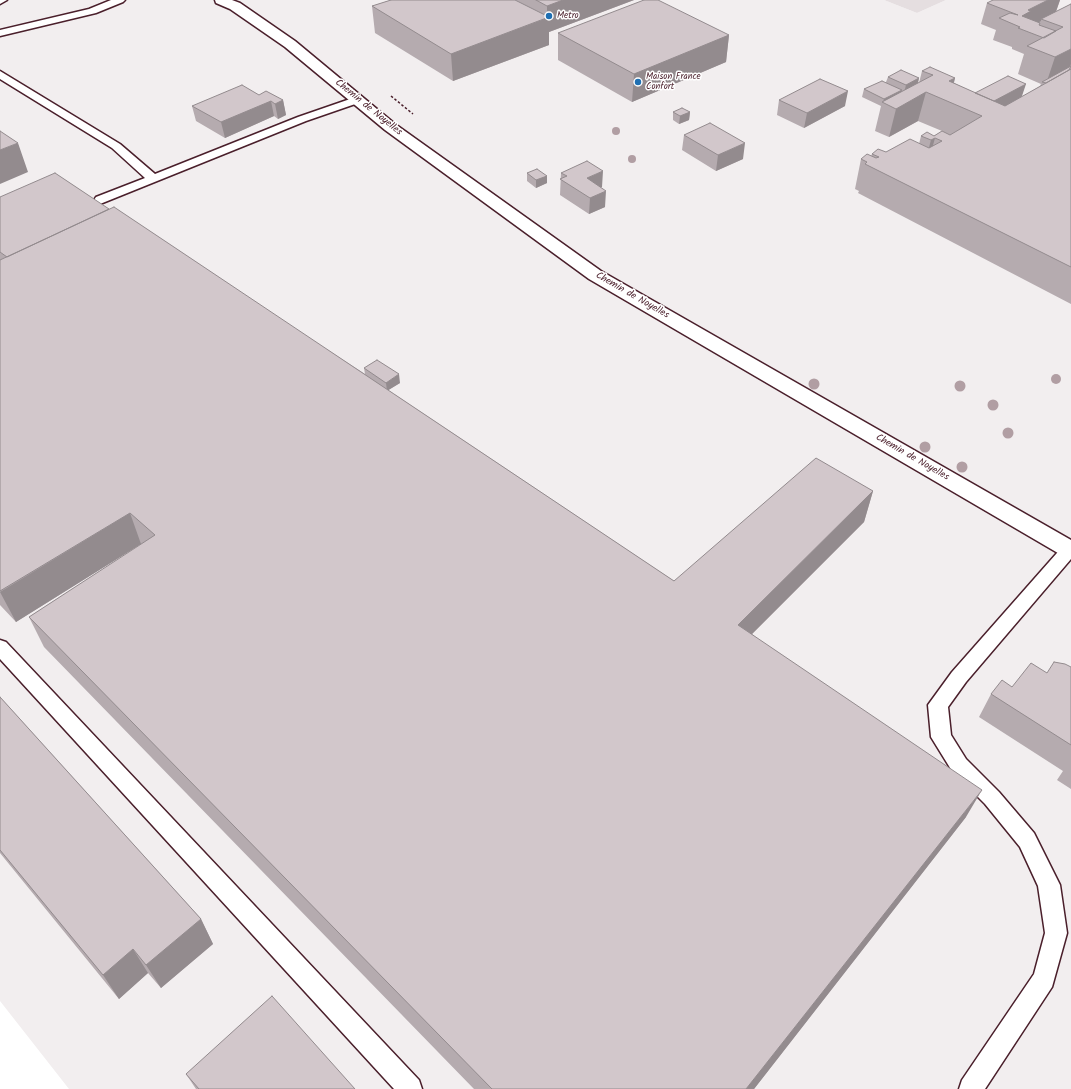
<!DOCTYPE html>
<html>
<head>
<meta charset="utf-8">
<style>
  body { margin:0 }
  canvas { display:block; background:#fff }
</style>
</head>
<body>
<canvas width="1071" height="1089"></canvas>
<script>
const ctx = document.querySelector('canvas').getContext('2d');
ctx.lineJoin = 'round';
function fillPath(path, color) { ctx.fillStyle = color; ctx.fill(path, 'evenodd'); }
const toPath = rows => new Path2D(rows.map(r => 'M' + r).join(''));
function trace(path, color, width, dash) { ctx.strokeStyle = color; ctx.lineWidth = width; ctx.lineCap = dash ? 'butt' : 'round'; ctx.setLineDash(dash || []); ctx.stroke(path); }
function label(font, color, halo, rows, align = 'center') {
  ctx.font = font + ' Kalam,sans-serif'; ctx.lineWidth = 3; ctx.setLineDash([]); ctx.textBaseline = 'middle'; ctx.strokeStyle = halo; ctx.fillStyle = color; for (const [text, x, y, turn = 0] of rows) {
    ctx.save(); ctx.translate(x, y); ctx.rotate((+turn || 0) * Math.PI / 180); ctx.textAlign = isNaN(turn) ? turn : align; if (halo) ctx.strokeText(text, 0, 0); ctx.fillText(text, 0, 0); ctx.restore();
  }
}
fillPath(toPath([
  [0,0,884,0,917,13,946,0,1071,0,1071,1089,69,1089,0,1001]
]), '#f2eeef');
fillPath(toPath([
  [884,0,946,0,917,13]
]), '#e5dee0');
const service = toPath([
  [0,0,7,0,0,4,0,0],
  [111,0,125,0,123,2,96,13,0,36,0,30,89,9,111,0],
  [0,71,120,144,155,174,298,117,353,98,357,97,363,100,361,102,306,121,100,204,96,203,94,200,96,197,145,178,112,148,0,79,0,71],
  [1071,543,1071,559,966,682,948,707,951,735,966,759,999,792,1034,833,1060,885,1067,933,1052,987,985,1089,959,1089,962,1080,1034,974,1045,933,1038,886,1020,847,985,804,952,771,931,737,928,705,952,672,1064,545,1071,543],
  [0,640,6,642,419,1080,422,1089,394,1089,0,659,0,640]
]);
const tertiary = toPath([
  [215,0,232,0,240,3,295,41,395,124,601,271,1071,540,1071,558,1063,556,589,279,385,130,285,47,230,9,216,3,215,0]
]);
trace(service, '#4a1f2b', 3);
trace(tertiary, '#4a1f2b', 3);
trace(toPath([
  [391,96,413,114]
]), '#4a1f2b', 1.5, [2.5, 2]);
fillPath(service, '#fff');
fillPath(tertiary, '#fff');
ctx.fillStyle = '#b19ea3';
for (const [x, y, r] of [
  [616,131,4],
  [632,159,4],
  [1056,379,5],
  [814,384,5.5],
  [960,386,5.5],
  [993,405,5.5],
  [1008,433,5.5],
  [925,447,5.5],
  [962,467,5.5]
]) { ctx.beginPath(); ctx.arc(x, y, r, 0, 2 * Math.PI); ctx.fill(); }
fillPath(toPath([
  [391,0,634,0,549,32,549,45,453,81,375,33,372,6],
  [1060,0,1056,12,1071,4,1071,304,858,193,859,191,855,189,861,159,871,156,872,154,886,152,919,144,921,136,934,136,942,131,918,121,889,137,875,131,881,106,862,97,864,89,886,82,888,77,919,78,918,83,919,83,922,71,955,78,954,83,975,93,1022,97,1040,86,1041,84,1018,74,1024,54,1012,49,1012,47,993,40,996,30,981,24,987,3],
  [558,33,729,35,726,62,632,102,558,60],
  [259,95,283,100,286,115,278,119,274,116,225,138,196,121,192,106],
  [779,100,845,106,804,128,777,115],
  [673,112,690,112,689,120,679,124,673,120],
  [684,135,743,159,716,171,682,150],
  [527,173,547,176,547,183,536,188,527,181],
  [561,173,602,187,601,187,605,207,589,214,560,195],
  [0,197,109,209,365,374,364,368,400,383,388,390,674,581,873,491,864,522,752,634,966,817,754,1089,474,1089,44,647,29,617,142,544,141,544,16,622,0,605],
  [1071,667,1071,789,1057,780,1063,771,979,717,991,694,1012,687,1047,673],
  [0,697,201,919,213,944,161,988,148,973,119,999,0,853],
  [186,1074,355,1089,196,1089]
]), '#b5abaf');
fillPath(toPath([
  [563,0,634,0,549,32,549,45,453,81,451,54,547,18,547,6],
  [1048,0,1060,0,1055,14,1041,19,1041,21,1026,29,1020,27,1022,16,1028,10],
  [729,35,726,62,632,102,634,74],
  [1071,49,1071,64,1068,73,1046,84,1055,57],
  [919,78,917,86,904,93,906,85],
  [955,78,948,102,949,81],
  [1026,84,1021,99,984,118,989,103],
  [902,90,900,97,883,103,884,99],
  [848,91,845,106,804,128,807,113],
  [926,92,918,121,889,137,896,109],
  [283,100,286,115,278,119,275,104],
  [271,101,274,116,225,138,221,122],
  [690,112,689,120,679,124,680,116],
  [935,138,927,167,923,170,931,140],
  [18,143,28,172,0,184,0,150],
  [745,143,743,159,716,171,718,155],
  [603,171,602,187,586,194,587,178],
  [547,176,547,183,536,188,536,180],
  [606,191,605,207,589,214,590,198],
  [399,374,400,383,387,391,386,383],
  [873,491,864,522,732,654,738,625],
  [130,513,141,544,16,622,0,592],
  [982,790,966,817,754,1089,746,1089],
  [201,919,213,944,161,988,146,965],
  [133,949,148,973,119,999,103,975]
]), '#938b8e');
const building = toPath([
  [391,0,515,0,549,17,451,54,372,6,391,0],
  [536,0,563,0,547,6,536,0],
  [644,0,658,0,729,35,634,74,558,33,644,0],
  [993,0,1048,0,1028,10,1031,11,1022,16,1040,23,1039,25,1056,31,1044,38,1018,28,1020,27,999,18,1010,13,1018,15,987,3,993,0],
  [1071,4,1071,49,1055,57,1027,46,1063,27,1041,19,1071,4],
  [1071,66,1069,70,1046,83,1042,82,1071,66],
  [930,67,955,78,949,81,1005,106,1071,69,1071,267,865,164,867,162,861,159,867,154,876,158,879,157,872,154,878,149,886,152,910,139,929,148,942,141,935,138,931,140,921,136,927,132,934,136,942,131,950,135,982,116,926,92,896,109,882,102,933,75,922,71,930,67],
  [901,70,919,78,906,85,888,77,901,70],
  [1008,76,1026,84,994,101,975,93,1008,76],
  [820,79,848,91,807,113,779,100,820,79],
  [882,81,902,90,884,99,864,89,882,81],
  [242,85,259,95,266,91,283,100,275,104,271,101,221,122,192,106,242,85],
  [682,108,690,112,680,116,673,112,682,108],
  [710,123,745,143,718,155,684,135,710,123],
  [0,131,18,143,0,150,0,131],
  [587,161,603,171,587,178,606,191,590,198,560,179,567,176,561,173,587,161],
  [537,169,547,176,536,180,527,173,537,169],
  [55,173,109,209,7,257,0,252,0,197,55,173],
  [114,207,674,581,816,458,873,491,738,625,982,790,746,1089,492,1089,29,617,155,535,130,513,0,591,0,260,114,207],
  [377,360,399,374,386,383,364,368,377,360],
  [1054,662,1065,664,1071,667,1071,745,991,694,1002,680,1012,687,1031,663,1047,673,1054,662],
  [0,697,201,919,146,965,133,949,103,975,0,850,0,697],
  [272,996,355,1089,199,1089,186,1074,272,996]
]);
fillPath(building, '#d2c7cb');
trace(building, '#938b8e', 1);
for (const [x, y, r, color] of [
  [549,16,4,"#1f6fb2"],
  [638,82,4,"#1f6fb2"]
]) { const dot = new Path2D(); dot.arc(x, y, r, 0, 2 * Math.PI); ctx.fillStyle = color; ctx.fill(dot); trace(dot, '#fff', 1.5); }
label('9px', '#4a1f2b', '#fff', [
  ["Metro",557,16],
  ["Maison France",646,77],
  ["Confort",646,87]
], 'left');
label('10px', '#4a1f2b', '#fff', [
  ["Chemin de Noyelles",368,108,39],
  ["Chemin de Noyelles",632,296,30],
  ["Chemin de Noyelles",912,458,30]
]);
</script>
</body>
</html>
